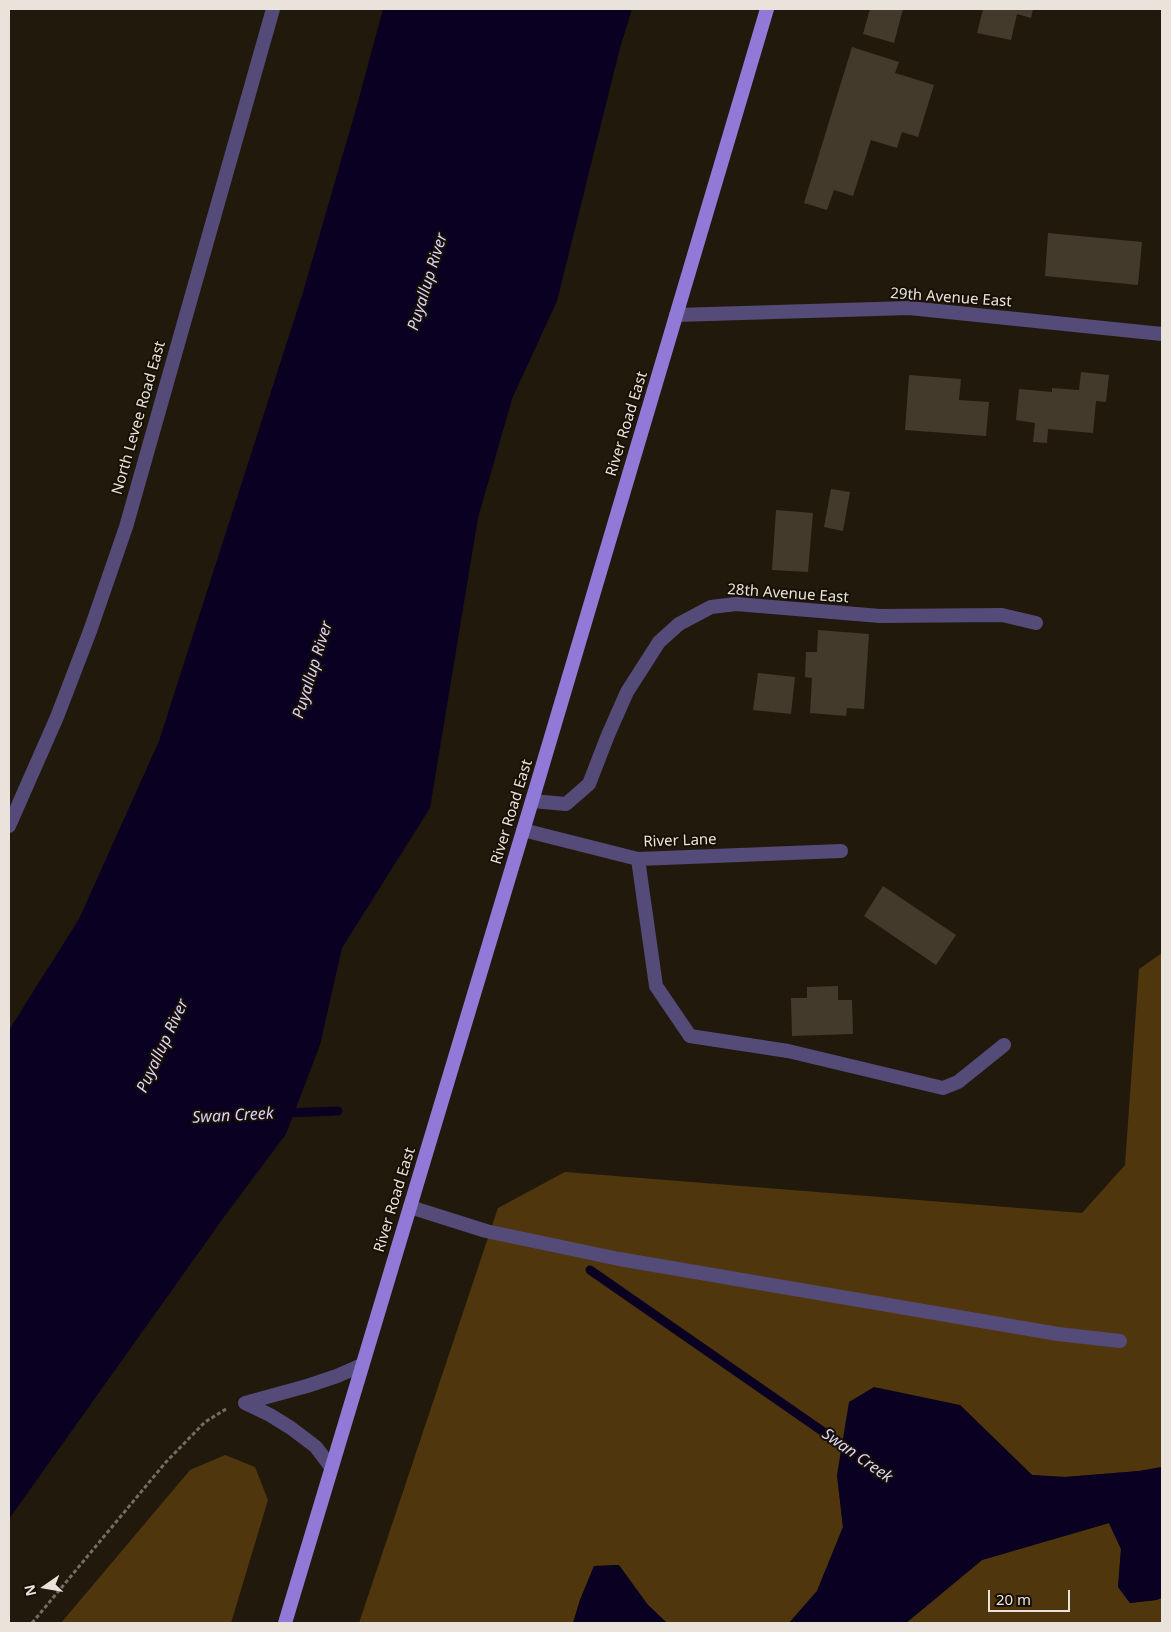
<!DOCTYPE html>
<html>
<head>
<meta charset="utf-8">
<style>
  body { margin:0 }
  #map { position:relative; width:1171px; height:1632px; overflow:hidden; background:#22190d; font-family:"Noto Sans",sans-serif }
  canvas { display:block }
  .frame { position:absolute; inset:0; border:10px solid #e9e3db; pointer-events:none }
  .north { position:absolute; left:20px; top:1562px; width:50px; height:50px; -webkit-text-stroke:4px #181005; paint-order:stroke; rotate:257deg; font-size:14px; font-weight:700; line-height:20px; text-align:center; color:#e9e3db }
  .north::after { content:''; display:block; margin:auto; width:18px; height:22px; background:#e9e3db; clip-path:polygon(50% 0,100% 100%,50% 72%,0 100%) }
  .scale { position:absolute; left:988px; top:1590px; width:82px; height:22px; box-sizing:border-box; border:2px solid #e9e3db; border-top:0; padding-left:6px; font-size:15px; line-height:18px; white-space:nowrap; color:#e9e3db; -webkit-text-stroke:4px #181005; paint-order:stroke }
</style>
</head>
<body>
<div id="map">
<canvas width="1171" height="1632"></canvas>
<div class="frame"></div>
<div class="north">N</div>
<div class="scale">20 m</div>
</div>
<script>
const ctx = document.querySelector('canvas').getContext('2d');
ctx.lineJoin = 'round';
function fillPath(path, color) { ctx.fillStyle = color; ctx.fill(path, 'evenodd'); }
const toPath = rows => new Path2D(rows.map(r => 'M' + r).join(''));
function trace(path, color, width, dash) { ctx.strokeStyle = color; ctx.lineWidth = width; ctx.lineCap = dash ? 'butt' : 'round'; ctx.setLineDash(dash || []); ctx.stroke(path); }
function label(font, color, halo, rows, align = 'center') {
  ctx.font = font + ' "Noto Sans",sans-serif'; ctx.lineWidth = 4; ctx.setLineDash([]); ctx.textBaseline = 'middle'; ctx.strokeStyle = halo; ctx.fillStyle = color; for (const [text, x, y, turn = 0] of rows) {
    ctx.save(); ctx.translate(x, y); ctx.rotate((+turn || 0) * Math.PI / 180); ctx.textAlign = isNaN(turn) ? turn : align; if (halo) ctx.strokeText(text, 0, 0); ctx.fillText(text, 0, 0); ctx.restore();
  }
}
fillPath(toPath([
  [1162,953,1162,1467,1139,1471,1065,1477,1032,1475,960,1405,837,1475,843,1527,817,1591,789,1623,667,1623,648,1605,618,1565,594,1566,580,1600,573,1623,359,1623,498,1208,565,1172,1082,1213,1125,1165,1139,969],
  [225,1455,255,1467,268,1500,231,1623,61,1623,190,1470],
  [1109,1523,1121,1549,1118,1587,1130,1603,1156,1600,1162,1598,1162,1623,906,1623,982,1560]
]), '#50360c');
fillPath(toPath([
  [383,9,632,9,620,48,557,301,512,399,478,518,430,808,342,948,320,1045,286,1134,224,1217,9,1519,9,1030,79,919,159,741,303,292,356,109],
  [874,1387,960,1405,1032,1475,1065,1477,1139,1471,1162,1467,1162,1598,1156,1600,1130,1603,1118,1587,1121,1549,1109,1523,982,1560,906,1623,789,1623,817,1591,843,1527,837,1475,849,1402],
  [619,1565,648,1605,667,1623,573,1623,580,1600,594,1566]
]), '#090022');
trace(toPath([
  [284,1113,338,1111],
  [590,1270,851,1451]
]), '#090022', 9);
fillPath(toPath([
  [870,9,903,9,894,43,863,34],
  [983,9,1033,9,1031,18,1017,14,1011,40,977,33],
  [852,47,899,62,895,73,934,85,918,137,902,132,897,148,871,140,853,196,834,190,827,210,804,203],
  [1048,233,1142,242,1138,285,1045,276],
  [1081,372,1109,375,1106,402,1096,401,1093,433,1048,429,1047,443,1033,442,1035,423,1016,420,1019,389,1052,392,1052,388,1079,390],
  [909,375,961,379,959,400,989,402,986,436,905,430],
  [831,489,850,492,843,531,824,527],
  [776,510,813,513,808,572,772,570],
  [818,630,869,634,864,709,847,708,846,716,810,713,812,678,805,677,806,652,817,652],
  [758,673,795,677,791,714,753,710],
  [883,886,956,935,936,965,864,916],
  [838,986,838,1000,852,1000,853,1034,792,1036,791,998,807,998,807,987]
]), '#443a2c');
trace(toPath([
  [32,1623,166,1462,205,1422,226,1409]
]), '#756d63', 3, [4, 2.5]);
trace(toPath([
  [9,826,57,717,90,631,126,527,273,9],
  [523,830,638,859,841,851],
  [638,859,656,986,690,1036,788,1051,943,1088,958,1082,1004,1045],
  [410,1207,486,1231,619,1259,1058,1334,1120,1341],
  [245,1403,307,1386,337,1376,362,1365],
  [245,1403,270,1415,291,1428,316,1447,331,1467]
]), '#554b78', 14);
trace(toPath([
  [676,315,909,308,1162,334],
  [532,801,566,804,589,784,608,735,627,692,659,642,679,624,711,607,736,604,880,616,1002,615,1036,623]
]), '#554b78', 14);
trace(toPath([
  [285,1623,532,801,767,9]
]), '#9079d7', 14);
label('15px', '#e9e3db', '#181005', [
  ["29th Avenue East",951,298,4],
  ["North Levee Road East",139,418,-74],
  ["River Road East",627,424,-73],
  ["28th Avenue East",788,594,4],
  ["River Road East",512,812,-73],
  ["River Lane",680,841,-2],
  ["River Road East",395,1200,-73]
]);
label('italic 16px', '#d9d3f9', '#181005', [
  ["Puyallup River",428,282,-73],
  ["Puyallup River",313,670,-73],
  ["Puyallup River",163,1046,-65],
  ["Swan Creek",233,1116,-3],
  ["Swan Creek",857,1456,35]
]);
</script>
</body>
</html>
